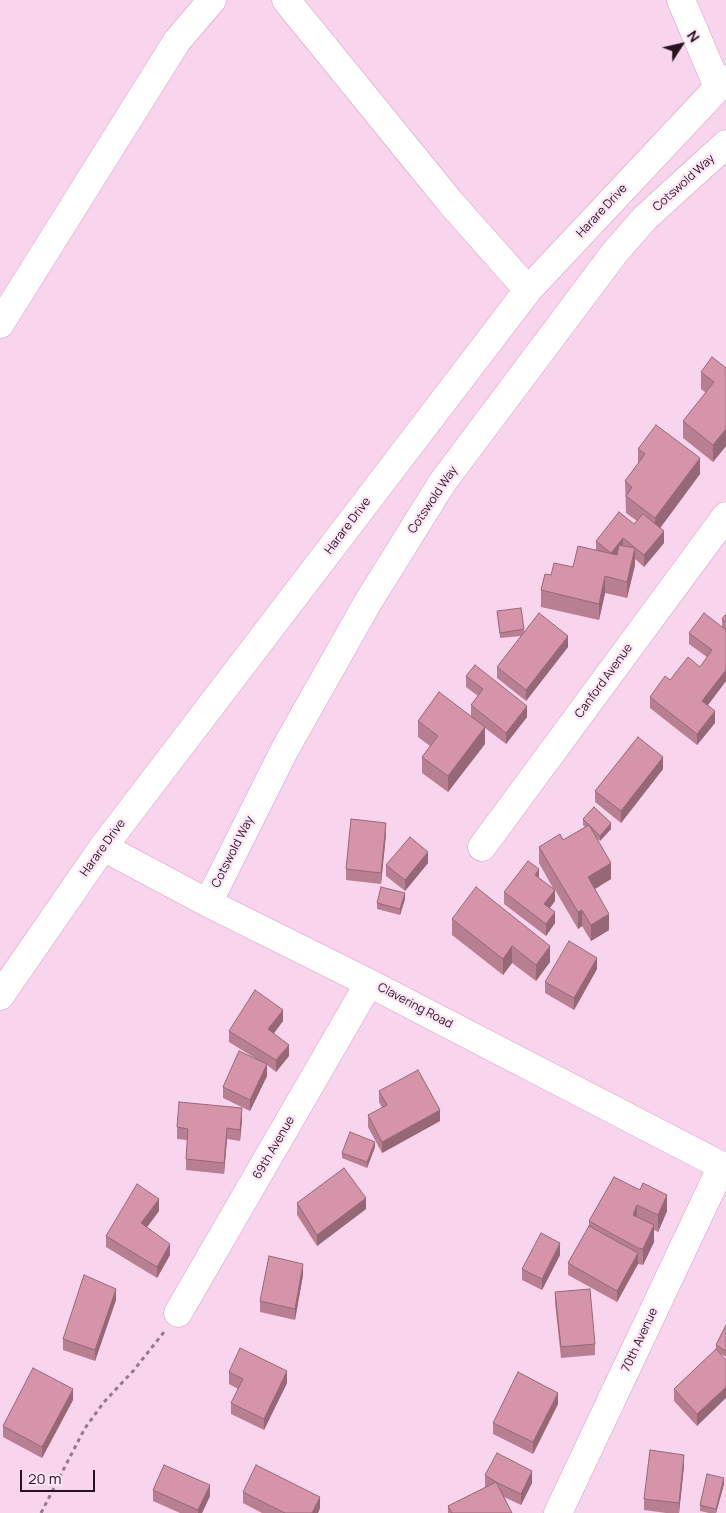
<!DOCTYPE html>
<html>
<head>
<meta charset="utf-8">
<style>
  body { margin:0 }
  #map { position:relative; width:726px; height:1513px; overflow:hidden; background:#f9d5ed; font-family:Manrope,sans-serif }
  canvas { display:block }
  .north { position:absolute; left:656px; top:20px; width:50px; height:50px; -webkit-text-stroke:4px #ffe6f7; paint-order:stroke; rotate:55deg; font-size:14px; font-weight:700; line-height:20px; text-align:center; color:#271221 }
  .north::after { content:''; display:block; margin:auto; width:18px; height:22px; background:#271221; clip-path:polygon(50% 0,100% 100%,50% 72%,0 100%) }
  .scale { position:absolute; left:20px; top:1470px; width:75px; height:22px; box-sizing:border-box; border:2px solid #271221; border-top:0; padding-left:6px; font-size:15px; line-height:18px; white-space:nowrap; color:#271221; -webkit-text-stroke:4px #ffe6f7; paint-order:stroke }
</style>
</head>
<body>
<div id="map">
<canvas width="726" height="1513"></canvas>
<div class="north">N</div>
<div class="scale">20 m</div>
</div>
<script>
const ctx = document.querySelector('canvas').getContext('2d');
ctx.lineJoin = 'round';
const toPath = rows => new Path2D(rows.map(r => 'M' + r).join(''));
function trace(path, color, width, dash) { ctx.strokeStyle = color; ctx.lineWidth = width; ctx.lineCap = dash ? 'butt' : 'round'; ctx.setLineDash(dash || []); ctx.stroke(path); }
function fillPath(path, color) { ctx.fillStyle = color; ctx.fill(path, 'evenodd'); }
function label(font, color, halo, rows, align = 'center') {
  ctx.font = font + ' Manrope,sans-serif'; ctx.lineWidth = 4.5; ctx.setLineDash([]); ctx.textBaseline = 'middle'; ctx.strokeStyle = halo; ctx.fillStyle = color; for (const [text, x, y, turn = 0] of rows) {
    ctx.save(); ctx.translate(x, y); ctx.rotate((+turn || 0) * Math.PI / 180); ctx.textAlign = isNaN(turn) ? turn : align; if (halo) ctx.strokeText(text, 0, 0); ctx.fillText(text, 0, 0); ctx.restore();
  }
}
const minor = toPath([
  [286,0,451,203,528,290],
  [681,0,718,87],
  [0,324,177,41,212,0],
  [103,847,208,903,369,983,726,1168],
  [482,847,726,516],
  [208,903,285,749,368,602,442,483,616,251,645,218,726,144],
  [178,1313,369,983],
  [558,1513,722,1166]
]);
const major = toPath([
  [0,996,103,847,528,290,726,79]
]);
trace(minor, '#d59dc4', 29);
trace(major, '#d59dc4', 29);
trace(toPath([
  [41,1513,85,1428,104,1402,134,1370,164,1332]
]), '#95788c', 3, [4, 4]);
trace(minor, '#fff', 28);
trace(major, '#fff', 28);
fillPath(toPath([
  [726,368,726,446,713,462,683,438,683,421,706,393,701,389,701,372],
  [638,449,700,474,660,528,664,543,644,567,635,559,635,565,627,598,605,593,599,620,541,607,541,590,551,575,573,567,596,550,596,541,634,524,637,521,626,513,625,481,638,464],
  [497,611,524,629,524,631,568,647,526,701,497,678,497,667,521,636,500,638],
  [726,614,726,681,707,706,715,723,697,745,650,708,650,697,670,680,700,667,707,657,689,644,689,633,722,627,722,619],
  [466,676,527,717,506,744,485,728,485,744,448,792,422,773,422,757,430,746,418,737,418,721,471,717,471,705,478,696,466,687],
  [663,769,621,823,595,802,595,791],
  [583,819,611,829,600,841,595,837,611,879,595,889,609,930,591,941,582,926,578,929,555,890,555,901,550,908,555,923,546,936,504,904,504,892,539,878,554,890,539,863,539,847,563,840,585,827,583,825],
  [386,834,381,884,346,880,346,869],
  [428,863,405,891,386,876,386,865],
  [405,899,400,915,377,909,377,903],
  [452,919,550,962,536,981,512,963,503,975,452,935],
  [597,969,574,1010,545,993,545,982],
  [283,1021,274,1033,289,1056,276,1072,267,1065,267,1076,250,1111,223,1098,223,1087,258,1060,229,1042,229,1031],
  [379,1091,440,1121,382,1153,368,1127,368,1115,382,1108,379,1102],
  [242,1120,240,1141,227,1139,224,1174,186,1170,186,1159,187,1140,177,1139,177,1127],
  [375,1147,367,1168,342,1158,342,1153],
  [614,1177,667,1211,658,1232,654,1230,654,1242,643,1265,638,1264,617,1302,568,1275,568,1263,589,1226,589,1221],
  [297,1203,366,1209,317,1246,297,1215],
  [159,1211,147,1227,170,1255,157,1278,106,1247,106,1236],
  [560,1255,542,1290,522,1280,522,1269],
  [303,1275,295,1320,260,1312,260,1301],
  [555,1292,595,1344,595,1355,561,1358,555,1303],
  [116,1300,95,1361,63,1350,63,1339],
  [726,1325,726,1357,721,1354,697,1426,674,1401,674,1389,716,1349,716,1345],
  [229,1372,287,1383,264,1430,231,1414,231,1403,238,1389,229,1384],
  [73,1400,42,1458,3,1437,3,1426],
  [558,1404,533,1454,493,1434,493,1423],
  [684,1466,679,1513,666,1513,644,1510,644,1499],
  [485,1475,532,1483,521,1505,504,1497,512,1513,448,1513,448,1506,486,1487,485,1487],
  [724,1484,716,1513,709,1513,700,1511,700,1505],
  [153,1490,210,1496,202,1513,180,1513,153,1501],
  [243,1492,320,1508,318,1513,262,1513,243,1503]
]), '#b87f92');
fillPath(toPath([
  [726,429,726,446,713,462,713,445],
  [700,458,700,474,655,535,655,518],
  [664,531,664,543,644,567,644,555],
  [623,538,623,549,611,564,611,553],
  [635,548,635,565,627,598,627,582],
  [605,576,605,593,599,620,599,604],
  [568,636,568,647,526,701,526,690],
  [726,670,726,681,702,713,702,701],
  [527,706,527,717,506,744,506,733],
  [715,711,715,723,697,745,697,734],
  [485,727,485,744,448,792,448,776],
  [663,757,663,769,621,823,621,811],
  [386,823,386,834,381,884,381,873],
  [611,823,611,829,600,841,600,836],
  [428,852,428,863,405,891,405,880],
  [611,863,611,879,588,893,588,877],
  [539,869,539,880,535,875],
  [555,890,555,901,544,915,544,904],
  [405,893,405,899,400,915,400,909],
  [582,910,582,926,578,929,578,912],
  [555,912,555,923,546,936,546,924],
  [609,914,609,930,591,941,591,925],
  [512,946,512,963,503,975,503,959],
  [550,946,550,962,536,981,536,965],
  [597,958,597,969,574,1010,574,998],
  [283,1010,283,1021,268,1041,268,1029],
  [289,1045,289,1056,276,1072,276,1060],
  [267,1064,267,1076,250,1111,250,1100],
  [242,1108,242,1120,240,1141,240,1130],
  [440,1110,440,1121,382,1153,382,1142],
  [227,1128,227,1139,224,1174,224,1163],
  [375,1142,375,1147,367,1168,367,1162],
  [667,1195,667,1211,658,1232,658,1215],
  [366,1198,366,1209,317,1246,317,1235],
  [159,1199,159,1211,141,1235,141,1223],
  [637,1205,637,1221,633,1215],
  [654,1225,654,1242,643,1265,643,1249],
  [560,1243,560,1255,542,1290,542,1279],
  [170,1244,170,1255,157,1278,157,1267],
  [638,1253,638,1264,617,1302,617,1291],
  [303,1264,303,1275,295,1320,295,1309],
  [116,1289,116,1300,95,1361,95,1350],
  [287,1371,287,1383,264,1430,264,1419],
  [726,1387,726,1398,697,1426,697,1414],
  [73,1389,73,1400,42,1458,42,1447],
  [558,1393,558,1404,533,1454,533,1442],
  [684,1455,684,1466,679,1513,679,1503],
  [532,1471,532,1483,521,1505,521,1494],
  [724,1478,724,1484,716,1513,716,1509],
  [210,1485,210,1496,202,1513,198,1513,198,1510],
  [320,1497,320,1508,318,1513,312,1513]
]), '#966877');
const building = toPath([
  [712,357,726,368,726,429,713,445,683,421,714,382,701,372,712,357],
  [656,425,700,458,655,518,626,496,632,487,625,481,645,454,638,449,656,425],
  [619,512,634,524,643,514,664,531,644,555,623,538,611,553,596,541,619,512],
  [619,545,635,548,627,582,605,576,599,604,541,590,545,574,551,575,554,563,573,567,578,546,617,555,619,545],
  [521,608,524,629,500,633,497,611,521,608],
  [539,613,568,636,526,690,497,667,539,613],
  [704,613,726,630,726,670,702,701,715,711,697,734,650,697,665,676,670,680,688,657,700,667,712,650,689,633,704,613],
  [726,614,726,622,722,619,726,614],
  [475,665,527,706,506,733,471,705,483,689,466,676,475,665],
  [439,692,485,727,448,776,422,757,438,736,418,721,439,692],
  [638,737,663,757,621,811,595,791,638,737],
  [594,807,611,823,600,836,583,819,594,807],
  [351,819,386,823,381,873,346,869,351,819],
  [589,825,611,863,588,877,609,914,591,925,582,910,578,912,539,847,560,834,563,840,589,825],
  [410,837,428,852,405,880,386,865,410,837],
  [528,861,539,869,535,875,555,890,544,904,555,912,546,924,504,892,528,861],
  [381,887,405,893,400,909,377,903,381,887],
  [476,887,550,946,536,965,512,946,503,959,452,919,476,887],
  [569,941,597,958,574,998,545,982,569,941],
  [255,990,283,1010,268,1029,289,1045,276,1060,229,1031,255,990],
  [239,1051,267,1064,250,1100,223,1087,239,1051],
  [418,1070,440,1110,382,1142,368,1115,387,1105,379,1091,418,1070],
  [179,1102,242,1108,240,1130,227,1128,224,1163,186,1159,188,1129,177,1127,179,1102],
  [350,1132,375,1142,367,1162,342,1153,350,1132],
  [344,1168,366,1198,317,1235,297,1203,344,1168],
  [614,1177,640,1190,643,1183,667,1195,658,1215,637,1205,633,1215,654,1225,643,1249,638,1248,589,1221,614,1177],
  [137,1184,159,1199,141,1223,170,1244,157,1267,106,1236,137,1184],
  [589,1226,638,1253,617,1291,568,1263,589,1226],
  [541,1233,560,1243,542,1279,522,1269,541,1233],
  [269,1256,303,1264,295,1309,260,1301,269,1256],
  [84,1275,116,1289,95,1350,63,1339,84,1275],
  [590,1289,595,1344,561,1347,555,1292,590,1289],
  [726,1325,726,1351,716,1345,726,1325],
  [240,1348,287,1371,264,1419,231,1403,243,1379,229,1372,240,1348],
  [716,1349,726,1360,726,1387,697,1414,674,1389,716,1349],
  [33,1368,73,1389,42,1447,3,1426,33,1368],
  [518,1372,558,1393,533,1442,493,1423,518,1372],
  [650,1450,684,1455,679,1503,644,1499,650,1450],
  [497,1453,532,1471,521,1494,496,1482,512,1513,452,1513,448,1506,496,1482,485,1475,497,1453],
  [164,1465,210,1485,198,1510,153,1490,164,1465],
  [256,1465,320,1497,312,1513,285,1513,243,1492,256,1465],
  [707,1474,724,1478,716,1509,700,1505,707,1474]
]);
fillPath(building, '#d694aa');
trace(building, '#966877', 1);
label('12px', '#271221', '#ffe6f7', [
  ["Cotswold Way",684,183,-42],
  ["Harare Drive",602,211,-47],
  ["Cotswold Way",433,500,-56],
  ["Harare Drive",348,526,-53],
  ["Canford Avenue",604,681,-54],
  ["Harare Drive",103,848,-54],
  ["Cotswold Way",233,852,-63],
  ["Clavering Road",415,1006,28],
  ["69th Avenue",274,1148,-60],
  ["70th Avenue",640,1340,-65]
]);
</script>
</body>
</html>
